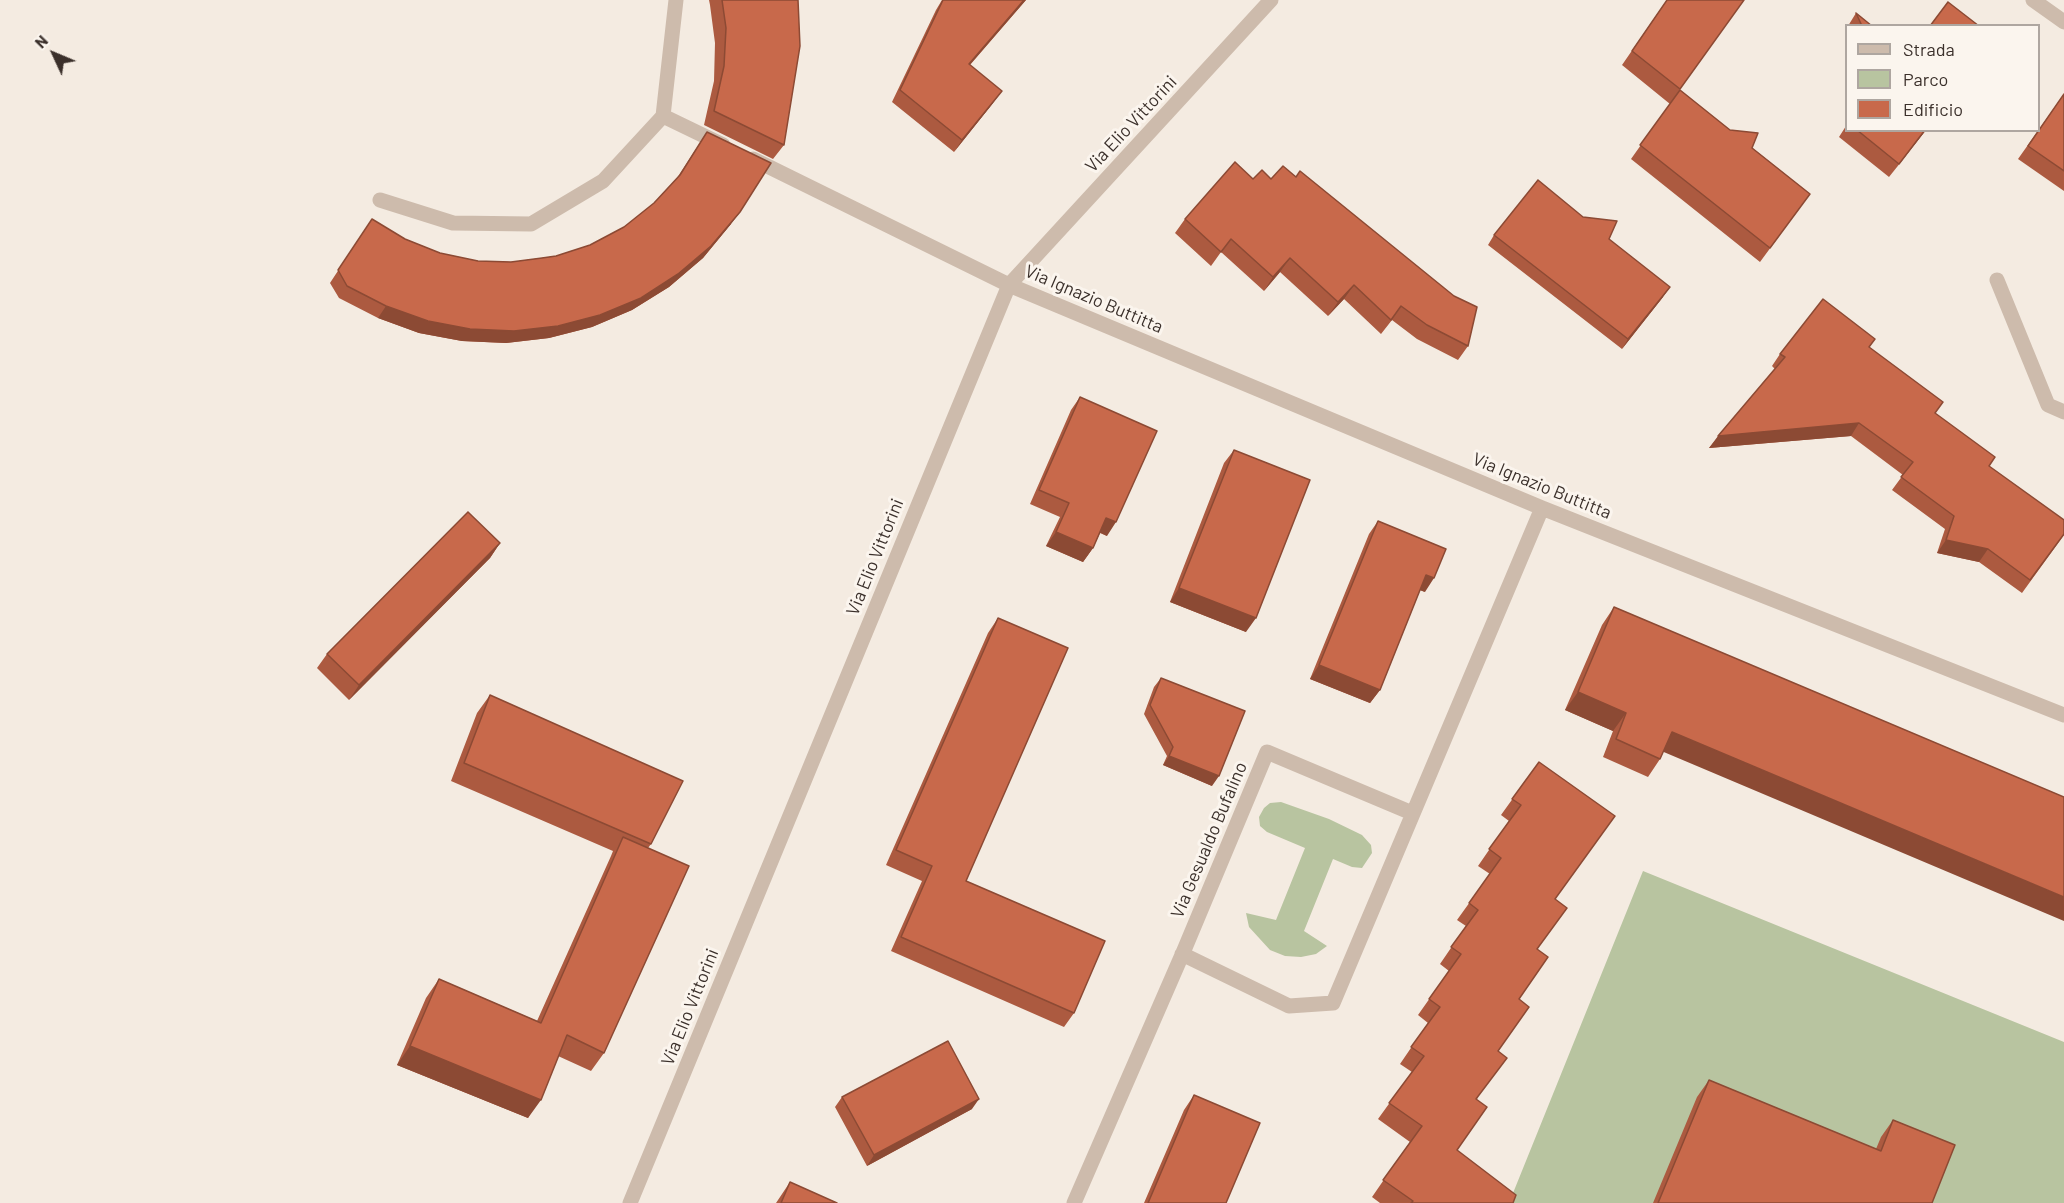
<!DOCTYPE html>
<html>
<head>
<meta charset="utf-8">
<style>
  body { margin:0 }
  #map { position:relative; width:2064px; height:1203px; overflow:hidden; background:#f4ebe1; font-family:Barlow,sans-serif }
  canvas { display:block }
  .legend { position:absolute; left:1845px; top:24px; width:195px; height:108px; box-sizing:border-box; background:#fbf5ee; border:2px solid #aea6a0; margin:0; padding:8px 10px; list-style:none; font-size:18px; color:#3b302b }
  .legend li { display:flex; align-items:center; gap:12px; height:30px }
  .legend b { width:30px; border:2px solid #aea6a0 }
  .north { position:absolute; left:24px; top:24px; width:60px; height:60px; -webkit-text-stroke:4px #fbf5ee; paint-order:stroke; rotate:314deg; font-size:16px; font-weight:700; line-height:24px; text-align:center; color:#3b302b }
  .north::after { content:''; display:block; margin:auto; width:21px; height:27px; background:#3b302b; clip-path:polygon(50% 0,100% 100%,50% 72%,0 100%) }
</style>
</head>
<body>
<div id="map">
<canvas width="2064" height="1203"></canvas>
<ul class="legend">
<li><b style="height:8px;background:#cdbbac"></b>Strada</li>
<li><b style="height:16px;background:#b8c4a0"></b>Parco</li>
<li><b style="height:16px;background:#c8694b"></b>Edificio</li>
</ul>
<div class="north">N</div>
</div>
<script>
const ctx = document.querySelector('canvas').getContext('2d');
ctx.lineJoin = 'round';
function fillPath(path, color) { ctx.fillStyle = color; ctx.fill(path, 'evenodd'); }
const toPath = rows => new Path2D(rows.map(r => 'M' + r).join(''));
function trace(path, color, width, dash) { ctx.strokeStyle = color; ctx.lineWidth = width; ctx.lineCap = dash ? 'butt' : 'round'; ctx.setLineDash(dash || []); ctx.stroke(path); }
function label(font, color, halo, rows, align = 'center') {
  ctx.font = font + ' Barlow,sans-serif'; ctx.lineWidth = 6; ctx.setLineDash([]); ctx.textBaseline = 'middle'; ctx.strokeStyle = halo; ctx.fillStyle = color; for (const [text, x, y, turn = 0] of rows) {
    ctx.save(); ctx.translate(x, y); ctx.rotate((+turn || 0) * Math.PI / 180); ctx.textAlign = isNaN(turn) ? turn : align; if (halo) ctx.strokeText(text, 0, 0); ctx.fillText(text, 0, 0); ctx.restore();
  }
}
fillPath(toPath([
  [1281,802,1329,819,1362,835,1371,845,1372,853,1362,868,1352,867,1333,859,1304,931,1327,946,1316,954,1301,957,1285,956,1270,950,1249,927,1246,913,1276,920,1305,848,1267,832,1260,826,1259,817,1264,808,1270,803],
  [1643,871,2064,1042,2064,1203,1509,1203]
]), '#b8c4a0');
trace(toPath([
  [2033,0,2064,22],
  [663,116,723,145],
  [753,159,1009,285,1542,508,2064,715],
  [380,200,453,223,531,224,603,181,663,116,676,0],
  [1997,280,2048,405,2064,412],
  [1182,954,1289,1006,1333,1003,1542,508],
  [630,1203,1009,285,1271,0],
  [1074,1203,1185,948,1267,752,1412,813]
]), '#cdbbac', 15);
fillPath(toPath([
  [709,0,798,0,784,145,773,159,704,125,714,81,715,43,710,5],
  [942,0,1026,0,970,65,993,103,954,152,892,102,936,10],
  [1667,0,1680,90,1810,194,1760,262,1631,159,1670,104,1622,65],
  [1856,13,1872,26,1848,26],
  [2064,94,2064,191,2018,159],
  [1846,126,1846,130,1926,130,1889,177,1839,137],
  [707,132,731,224,703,258,669,287,632,310,592,327,549,338,506,343,462,341,419,333,378,318,339,298,330,283,364,231,405,239,440,253,478,261,511,262,556,256,590,245,624,227,654,203,677,178],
  [1253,179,1271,179,1468,346,1458,360,1417,339,1392,320,1381,334,1344,299,1328,316,1280,272,1264,291,1221,252,1211,266,1175,233,1185,219],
  [1494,235,1609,239,1663,297,1622,349,1488,245],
  [1869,348,1989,466,2064,535,2022,593,1979,562,1937,553,1945,529,1892,490,1903,475,1851,436,1709,448,1775,369,1772,366,1780,354],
  [1080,397,1107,536,1100,533,1093,548,1083,562,1046,546,1060,517,1030,504,1071,410],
  [1234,450,1246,632,1170,602,1224,463],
  [1378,521,1425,592,1420,590,1380,690,1370,703,1310,679,1369,534],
  [500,543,490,558,349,700,317,668,327,654],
  [1614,607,1660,759,1648,777,1603,757,1613,731,1565,710,1602,625],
  [998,618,966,881,1074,1013,1064,1027,891,951,922,881,886,865,988,633],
  [1161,678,1212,786,1163,765,1167,756,1144,714,1154,687],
  [490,695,651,844,648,848,604,1053,591,1071,558,1056,528,1118,397,1065,426,998,439,979,537,1021,611,856,613,851,451,781,477,713],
  [1539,762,1555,900,1519,999,1477,1099,1457,1150,1513,1203,1380,1203,1372,1197,1410,1142,1378,1119,1412,1072,1400,1064,1428,1023,1418,1015,1449,971,1440,964,1466,926,1457,920,1490,874,1478,866,1509,821,1501,815],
  [1709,1080,1876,1149,1881,1137,1893,1120,1932,1203,1653,1203,1697,1097],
  [1194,1095,1226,1203,1144,1203,1184,1110],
  [842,1097,972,1109,867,1166,835,1107],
  [790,1182,837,1203,776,1203]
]), '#ac5a40');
fillPath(toPath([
  [1024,0,1026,0,960,76,969,64],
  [1002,91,993,103,954,152,962,140],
  [1925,130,1926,130,1889,177,1899,164],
  [740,212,731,224,703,258,669,287,632,310,592,327,549,338,506,343,462,341,419,333,378,318,386,306],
  [1290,258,1280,272,1264,291,1273,277],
  [1354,285,1344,299,1328,316,1338,302],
  [1670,287,1663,297,1622,349,1628,339],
  [1859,423,1851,436,1709,448,1718,436],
  [1106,518,1116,522,1107,536,1097,531],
  [1056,532,1093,548,1083,562,1046,546],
  [1946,540,1988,549,1979,562,1937,553],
  [500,543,490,558,349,700,359,685],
  [1426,575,1434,578,1425,592,1417,589],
  [1179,588,1256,618,1246,632,1170,602],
  [1319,665,1380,690,1370,703,1310,679],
  [1578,692,1626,713,1613,731,1565,710],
  [1672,732,2064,897,2064,921,1659,750],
  [1169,756,1219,776,1212,786,1163,765],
  [410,1046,541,1100,528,1118,397,1065],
  [979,1099,972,1109,867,1166,874,1155]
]), '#8c4a34');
const building = toPath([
  [722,0,798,0,800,46,784,145,714,111,724,66,726,28,722,0],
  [943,0,1024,0,969,64,1002,91,962,140,900,90,943,0],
  [1667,0,1744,0,1680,89,1632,51,1667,0],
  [1948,2,1979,26,1930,26,1948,2],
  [1856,13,1872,26,1862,26,1856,13],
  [1680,90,1730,130,1758,133,1752,148,1810,194,1770,248,1640,145,1680,90],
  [2064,94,2064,171,2028,146,2064,94],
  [1857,130,1925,130,1899,164,1857,130],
  [707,132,771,163,740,212,711,246,678,274,641,298,600,315,558,326,514,331,470,329,428,321,386,306,347,286,338,270,372,219,405,239,440,253,478,261,511,262,542,258,556,256,590,245,624,227,654,203,680,175,707,132],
  [1235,162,1253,179,1262,170,1271,179,1283,166,1296,177,1300,171,1454,296,1477,307,1468,346,1427,325,1401,306,1391,320,1354,285,1338,302,1290,258,1273,277,1231,239,1221,252,1185,219,1235,162],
  [1538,180,1583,217,1617,221,1609,239,1670,287,1628,339,1494,235,1538,180],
  [1823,299,1875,339,1869,347,1943,402,1935,413,1995,457,1989,466,2064,520,2064,534,2030,580,1988,549,1946,540,1954,516,1901,477,1913,462,1859,423,1718,436,1785,357,1780,354,1823,299],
  [1080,397,1157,431,1116,522,1106,518,1093,548,1056,532,1069,503,1039,490,1080,397],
  [1234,450,1310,480,1256,618,1179,588,1234,450],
  [468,512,500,543,359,685,327,654,468,512],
  [1378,521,1446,549,1434,578,1426,575,1380,690,1319,665,1378,521],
  [1614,607,2064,797,2064,897,1672,732,1660,759,1616,739,1626,713,1578,692,1614,607],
  [998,618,1068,648,966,881,1105,941,1074,1013,901,937,932,866,896,850,998,618],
  [1161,678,1245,711,1219,776,1169,756,1173,747,1150,705,1161,678],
  [490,695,683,781,651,844,464,763,490,695],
  [1539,762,1615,816,1555,899,1567,908,1537,949,1548,957,1519,999,1529,1007,1498,1051,1507,1058,1476,1099,1487,1107,1457,1150,1516,1195,1513,1203,1411,1203,1413,1201,1383,1180,1422,1126,1389,1103,1424,1056,1411,1047,1440,1007,1429,999,1461,954,1451,947,1478,910,1469,903,1501,858,1489,849,1521,805,1512,799,1539,762],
  [623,837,689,866,604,1053,567,1035,541,1100,410,1046,439,979,541,1023,623,837],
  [948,1041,979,1099,874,1155,842,1097,948,1041],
  [1709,1080,1881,1151,1893,1120,1955,1145,1932,1203,1658,1203,1709,1080],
  [1194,1095,1260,1123,1226,1203,1148,1203,1194,1095],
  [790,1182,837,1203,781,1203,790,1182]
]);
fillPath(building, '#c8694b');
trace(building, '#8c4a34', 1.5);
label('18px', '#3b302b', '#fbf5ee', [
  ["Via Elio Vittorini",1131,124,-47],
  ["Via Ignazio Buttitta",1094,299,23],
  ["Via Ignazio Buttitta",1542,486,22],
  ["Via Elio Vittorini",875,557,-68],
  ["Via Gesualdo Bufalino",1209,840,-67],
  ["Via Elio Vittorini",690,1007,-68]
]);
</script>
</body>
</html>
